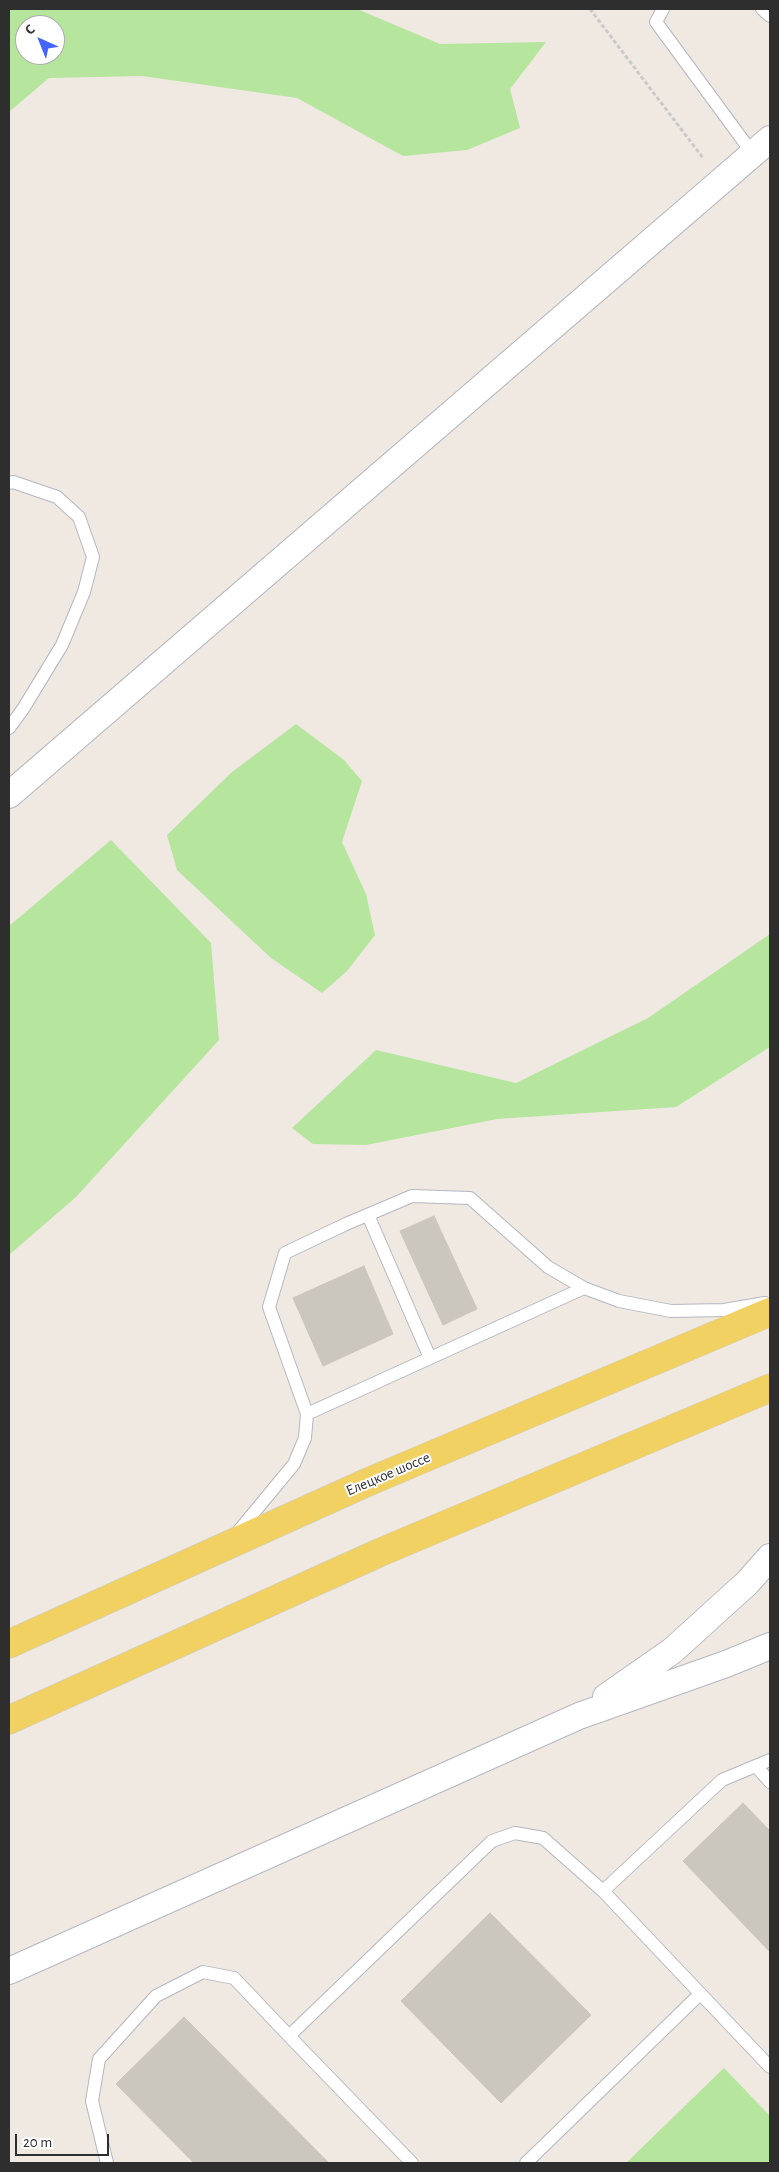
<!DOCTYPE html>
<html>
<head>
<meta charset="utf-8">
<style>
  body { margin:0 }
  #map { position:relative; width:779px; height:2172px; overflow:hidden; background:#efe9e1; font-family:"Alegreya Sans",sans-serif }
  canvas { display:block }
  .frame { position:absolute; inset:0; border:10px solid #2e2e2e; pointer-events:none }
  .north { position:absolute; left:15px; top:15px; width:50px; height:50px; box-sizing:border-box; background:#fff; border:1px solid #ababab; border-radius:50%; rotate:316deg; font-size:14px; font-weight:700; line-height:20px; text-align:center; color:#2e2e2e }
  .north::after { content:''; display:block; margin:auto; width:18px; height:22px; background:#4264fb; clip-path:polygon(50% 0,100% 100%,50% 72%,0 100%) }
  .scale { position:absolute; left:15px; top:2134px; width:94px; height:22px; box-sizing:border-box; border:2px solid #2e2e2e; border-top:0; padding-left:6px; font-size:15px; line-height:18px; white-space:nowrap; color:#2e2e2e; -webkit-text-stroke:4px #fff; paint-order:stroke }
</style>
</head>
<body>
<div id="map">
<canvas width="779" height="2172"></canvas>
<div class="frame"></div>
<div class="north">С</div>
<div class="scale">20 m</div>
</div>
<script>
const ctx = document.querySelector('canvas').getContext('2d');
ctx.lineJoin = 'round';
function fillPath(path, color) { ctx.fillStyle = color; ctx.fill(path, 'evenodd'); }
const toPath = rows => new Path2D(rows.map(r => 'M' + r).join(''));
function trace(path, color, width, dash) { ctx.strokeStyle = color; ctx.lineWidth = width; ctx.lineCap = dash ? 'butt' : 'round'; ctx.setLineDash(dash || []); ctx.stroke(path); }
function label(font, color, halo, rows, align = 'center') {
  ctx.font = font + ' "Alegreya Sans",sans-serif'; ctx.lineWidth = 4; ctx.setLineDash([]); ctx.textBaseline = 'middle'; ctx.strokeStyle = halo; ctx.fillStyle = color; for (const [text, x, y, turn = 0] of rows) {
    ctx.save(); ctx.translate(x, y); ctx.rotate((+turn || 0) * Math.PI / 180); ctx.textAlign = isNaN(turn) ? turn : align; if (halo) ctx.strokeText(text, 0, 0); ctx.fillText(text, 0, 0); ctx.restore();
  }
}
fillPath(toPath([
  [9,9,357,9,440,44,546,42,510,89,520,128,467,150,403,156,297,98,142,76,49,78,9,112],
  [25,25,55,25,55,55,25,55],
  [296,724,344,760,362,781,342,842,366,894,375,935,347,971,322,993,271,958,177,870,167,835,232,772],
  [111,840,211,943,219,1040,76,1197,9,1255,9,926],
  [770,934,770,1047,676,1107,497,1119,366,1145,313,1144,292,1128,376,1050,516,1083,648,1018],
  [724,2068,770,2116,770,2163,626,2163]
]), '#b6e59e');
const building = toPath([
  [434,1216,477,1309,443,1325,400,1231,434,1216],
  [364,1266,393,1334,323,1366,293,1298,364,1266],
  [743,1803,770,1831,770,1952,683,1861,743,1803],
  [490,1913,591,2015,501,2103,401,2001,490,1913],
  [184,2017,329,2163,194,2163,116,2084,184,2017]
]);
fillPath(building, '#cbc7bf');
trace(building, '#cbc5ba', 1);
const lane = toPath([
  [663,9,656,22,753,154],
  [762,9,770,16],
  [9,483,13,482,57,497,79,517,93,557,84,592,62,645,23,709,9,728],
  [368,1215,430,1358],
  [307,1414,584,1288],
  [237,1533,294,1464,305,1438,307,1414,269,1307,285,1253,346,1224,412,1196,470,1198,548,1267,584,1288,619,1301,671,1311,724,1310,765,1303],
  [756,1766,770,1782],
  [603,1891,722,1780,770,1760],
  [107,2163,92,2101,99,2059,156,1996,203,1972,234,1978,289,2036],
  [412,2163,289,2036,492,1841,515,1833,543,1838,603,1891,770,2067],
  [526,2163,700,1994]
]);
const street = toPath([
  [9,795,770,139],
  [606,1697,672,1651,747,1583,770,1557],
  [9,1971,579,1716,726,1664,770,1646]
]);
const primary = toPath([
  [9,1644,368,1482,770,1312],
  [9,1720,381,1552,770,1388]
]);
trace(lane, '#b4b7c1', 14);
trace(street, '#b4b7c1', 28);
trace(primary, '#c9c9c9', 29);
trace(toPath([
  [590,9,703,158]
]), '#c9c9c9', 3, [4, 2.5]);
trace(lane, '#fff', 12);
trace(street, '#fff', 26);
trace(primary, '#f2d163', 28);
label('15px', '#2e2e2e', '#fff', [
  ["Елецкое шоссе",388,1474,-23]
]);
</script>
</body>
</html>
